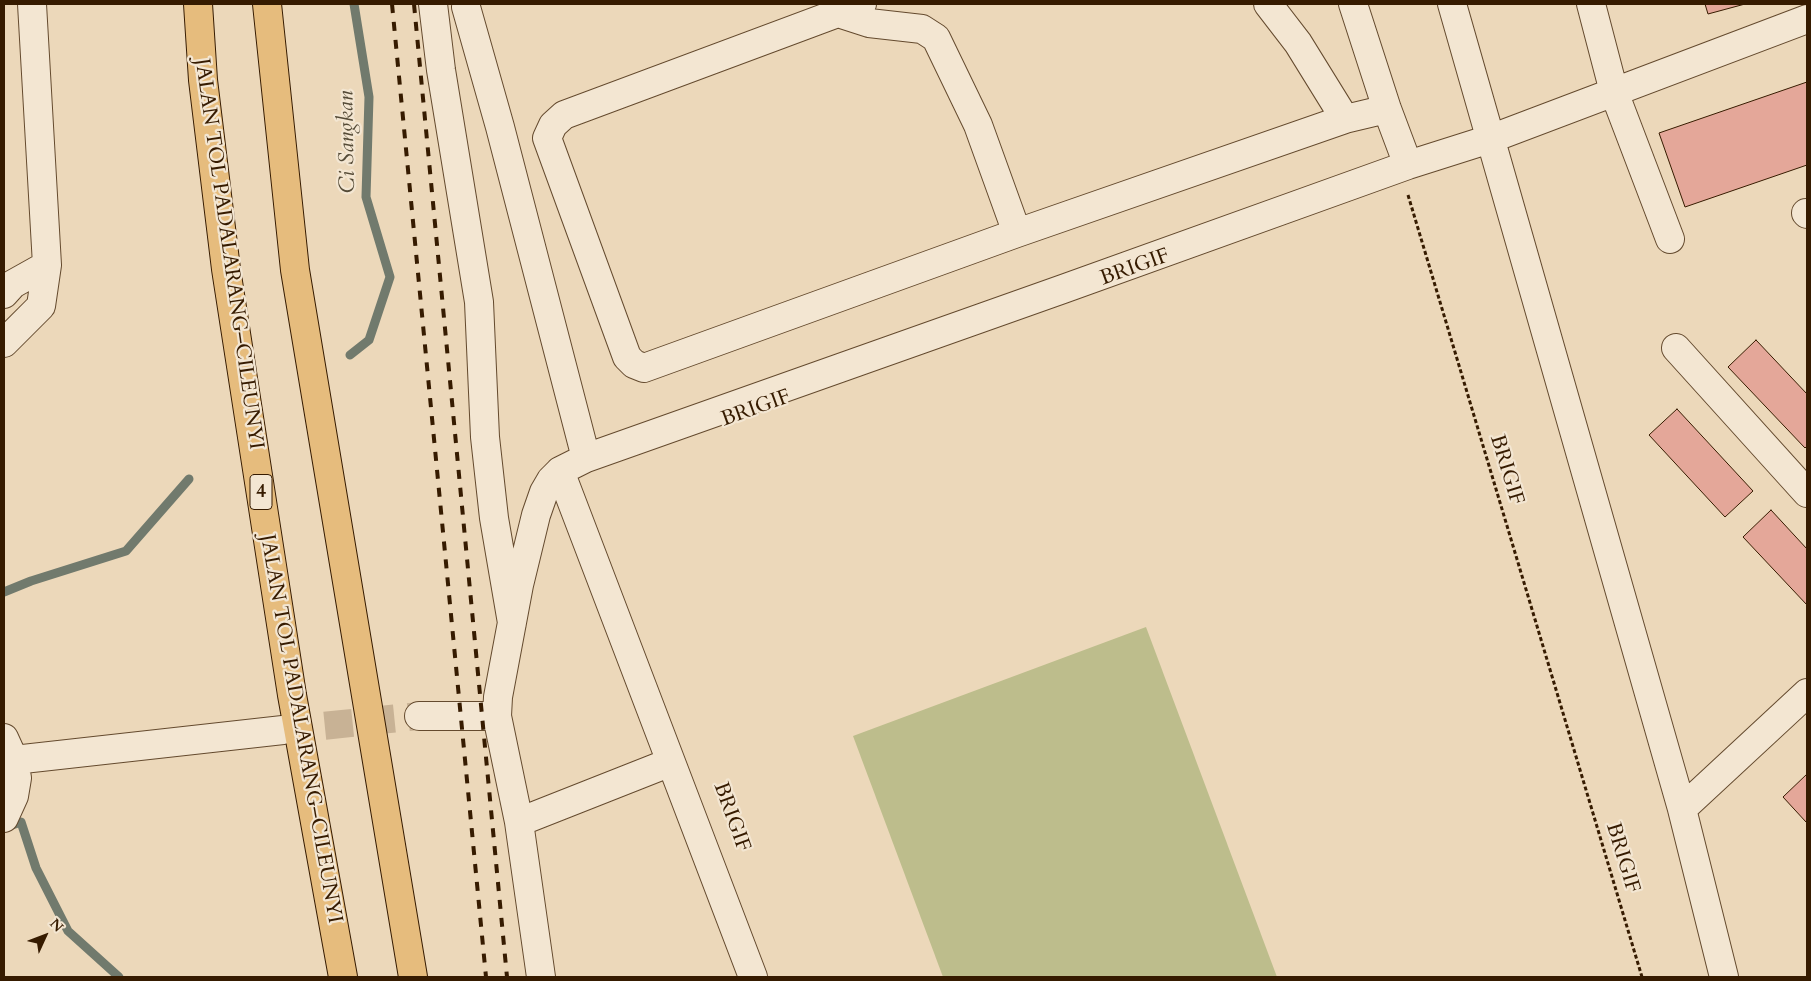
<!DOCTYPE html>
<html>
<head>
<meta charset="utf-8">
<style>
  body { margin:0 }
  #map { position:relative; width:1811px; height:981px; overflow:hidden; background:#ecd8ba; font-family:Cardo,serif }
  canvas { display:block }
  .frame { position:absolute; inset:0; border:5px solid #361b00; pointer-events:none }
  .north { position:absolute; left:20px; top:911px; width:50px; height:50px; -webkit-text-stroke:4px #f3e6d2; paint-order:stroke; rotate:47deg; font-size:14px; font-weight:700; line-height:20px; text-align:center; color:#361b00 }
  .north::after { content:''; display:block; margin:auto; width:18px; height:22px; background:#361b00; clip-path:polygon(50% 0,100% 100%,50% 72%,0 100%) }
</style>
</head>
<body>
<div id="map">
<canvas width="1811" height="981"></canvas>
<div class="frame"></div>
<div class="north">N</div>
</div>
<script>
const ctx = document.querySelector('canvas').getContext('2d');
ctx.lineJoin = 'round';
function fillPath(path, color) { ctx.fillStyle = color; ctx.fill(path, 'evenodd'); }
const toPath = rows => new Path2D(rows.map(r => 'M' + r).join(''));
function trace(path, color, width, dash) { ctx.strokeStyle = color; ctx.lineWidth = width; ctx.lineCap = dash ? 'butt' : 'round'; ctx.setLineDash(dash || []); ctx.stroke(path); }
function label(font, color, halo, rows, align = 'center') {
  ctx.font = font + ' Cardo,serif'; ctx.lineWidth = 4.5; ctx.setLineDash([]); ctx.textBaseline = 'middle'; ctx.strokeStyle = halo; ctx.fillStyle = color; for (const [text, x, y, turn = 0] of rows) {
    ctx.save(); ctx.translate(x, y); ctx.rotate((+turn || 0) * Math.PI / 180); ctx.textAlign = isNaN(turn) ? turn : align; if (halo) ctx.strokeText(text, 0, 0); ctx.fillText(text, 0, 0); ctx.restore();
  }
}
fillPath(toPath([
  [1146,627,1277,977,943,977,853,736]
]), '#bdbd8c');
trace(toPath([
  [350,355,369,340,390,277,366,197,369,97,354,4],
  [4,592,31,581,126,551,189,479],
  [6,827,21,822,36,868,68,931,119,977]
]), '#717a6d', 9);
const building = toPath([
  [1705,4,1745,4,1708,14,1705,4],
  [1807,82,1807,165,1685,207,1659,133,1807,82],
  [1756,340,1807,394,1807,446,1805,448,1728,367,1756,340],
  [1677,409,1753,491,1725,517,1649,435,1677,409],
  [1771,510,1807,549,1807,605,1743,537,1771,510],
  [1807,774,1807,821,1806,822,1783,797,1807,774]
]);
fillPath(building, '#e4a799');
trace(building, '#361b00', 1);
trace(toPath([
  [283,730,419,716]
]), '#c8b295', 28, [28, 14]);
const minor = toPath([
  [433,4,441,70,479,302,485,437,494,518,512,623],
  [862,4,564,115,553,125,547,138,627,357,634,364,644,368,1017,233,1345,119,1387,109],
  [1268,4,1298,43,1345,119],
  [1353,4,1387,109,1408,165],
  [1452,4,1682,809,1724,977],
  [1591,4,1614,92,1670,239],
  [466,7,500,127,586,458],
  [838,13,869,23,922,29,936,38,978,125,1017,233],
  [1806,213,1807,214],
  [4,294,13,284,47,265],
  [4,343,41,306,47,265,32,4],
  [1676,348,1807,493],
  [419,716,497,716],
  [4,738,14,760,17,778,14,796,4,818],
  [14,760,283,730],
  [1682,809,1807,693],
  [519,822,671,762],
  [541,977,519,822,497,716,498,697,519,585,536,515,544,492,551,480,560,471],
  [753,977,560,471,586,458,1063,289,1408,165,1490,139,1807,19]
]);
const highway = toPath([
  [198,4,203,80,226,269,292,695,343,977],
  [267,4,295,270,413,977]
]);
trace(minor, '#644a2e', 30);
trace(highway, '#361b00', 30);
trace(toPath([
  [1408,195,1642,977]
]), '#361b00', 3, [4, 2.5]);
trace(minor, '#f3e6d2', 28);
trace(highway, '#e6bc7d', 28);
trace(toPath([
  [392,4,486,977],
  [414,4,507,977]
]), '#361b00', 4, [9, 9]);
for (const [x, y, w] of [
  [261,492,22]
]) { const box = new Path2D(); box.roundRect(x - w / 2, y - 17.5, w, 35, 4); ctx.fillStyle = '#f3e6d2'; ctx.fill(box); trace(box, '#361b00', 1); }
label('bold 20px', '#361b00', null, [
  ["4",261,492]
]);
label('21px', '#361b00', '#f3e6d2', [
  ["JALAN TOL PADALARANG–CILEUNYI",228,254,82],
  ["BRIGIF",1135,268,-20],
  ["BRIGIF",756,409,-20],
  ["BRIGIF",1506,470,73],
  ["JALAN TOL PADALARANG–CILEUNYI",300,729,80],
  ["BRIGIF",731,817,70],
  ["BRIGIF",1622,858,73]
]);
label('italic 22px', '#544a36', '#f3e6d2', [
  ["Ci Sangkan",348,142,-91]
]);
</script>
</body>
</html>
